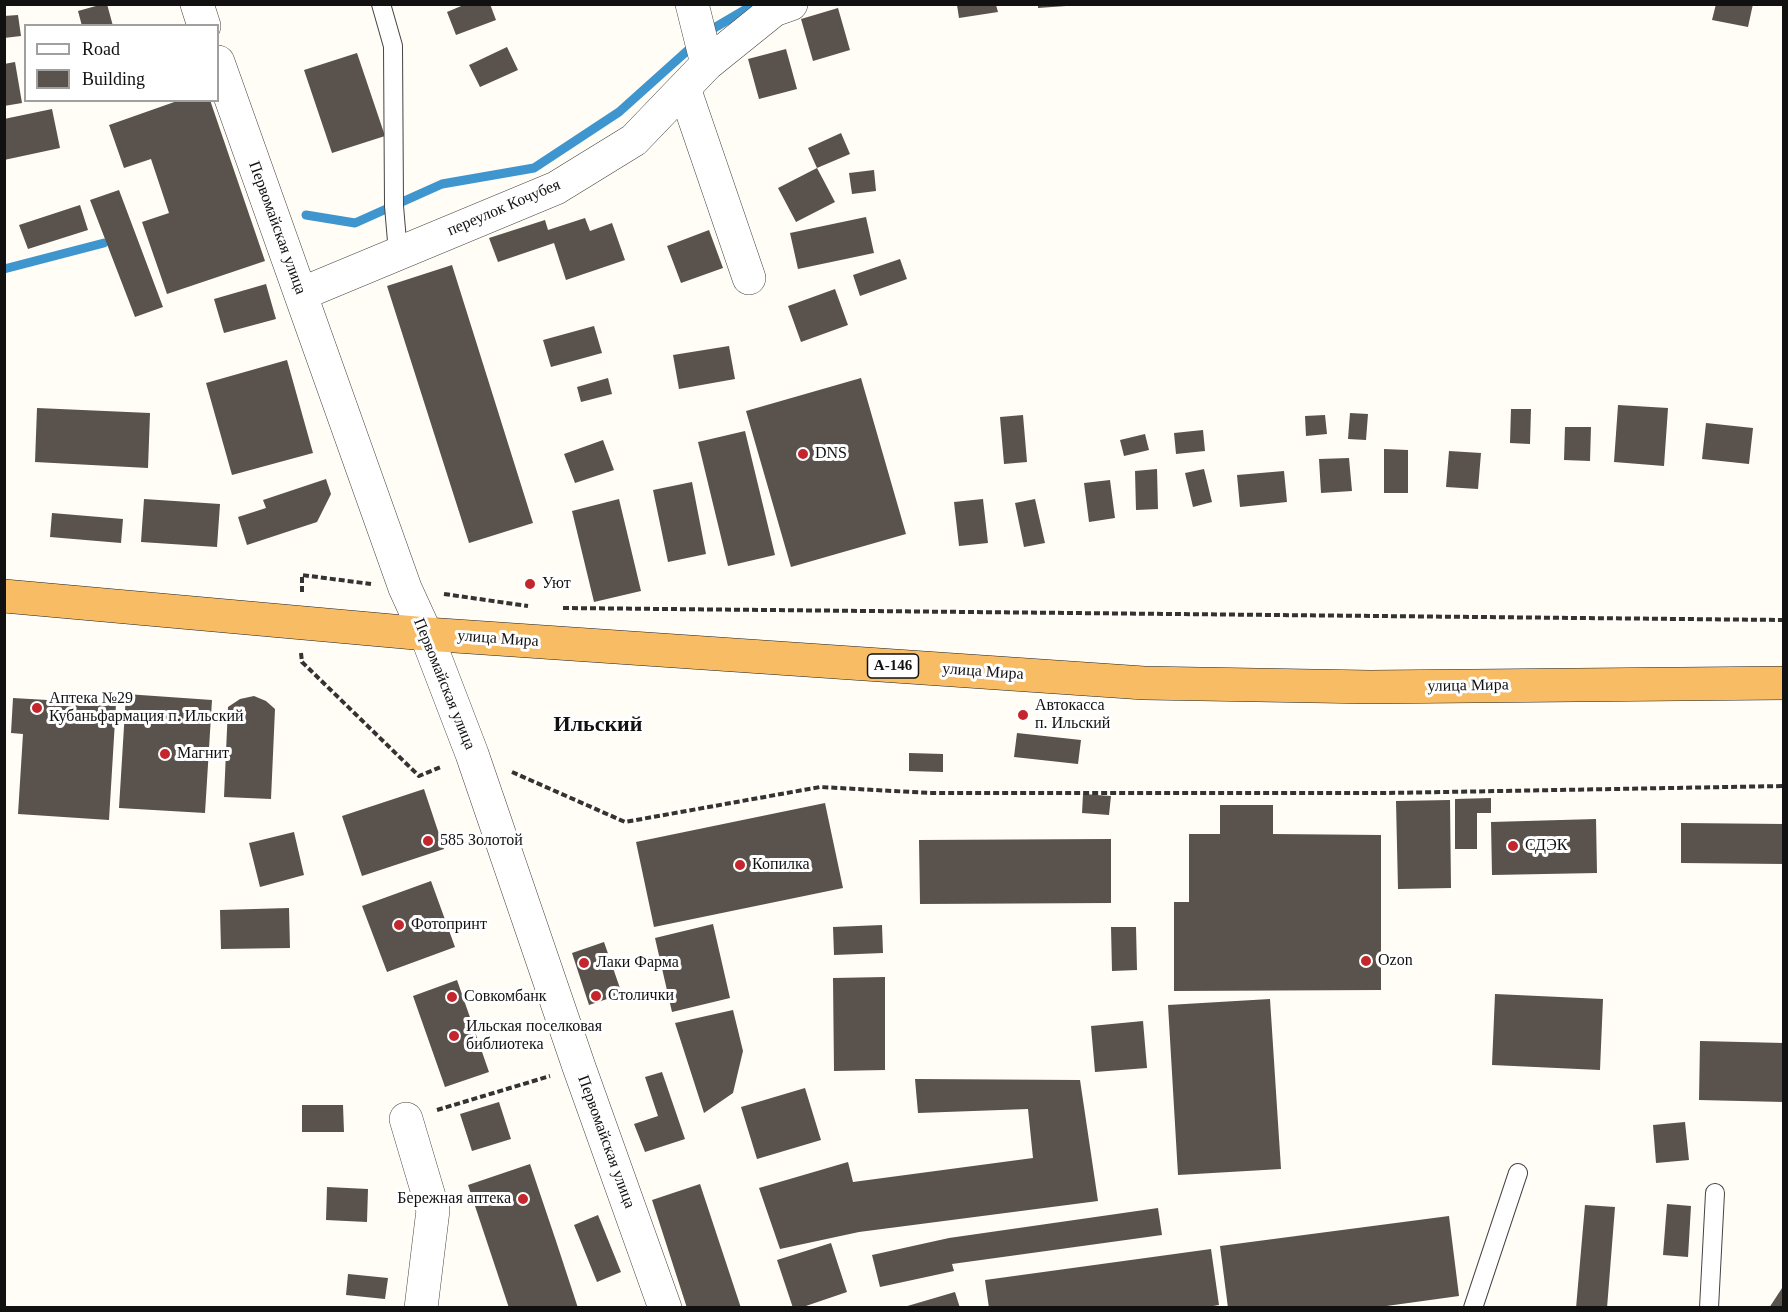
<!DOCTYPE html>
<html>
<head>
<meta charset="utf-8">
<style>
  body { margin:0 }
  #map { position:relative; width:1788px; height:1312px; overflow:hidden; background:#fffdf5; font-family:Georgia,serif }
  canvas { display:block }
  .frame { position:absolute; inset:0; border:6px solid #111; pointer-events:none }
  .legend { position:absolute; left:24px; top:24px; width:195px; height:78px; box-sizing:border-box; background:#fff; border:2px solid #a0a0a0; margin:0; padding:8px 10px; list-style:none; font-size:18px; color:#111 }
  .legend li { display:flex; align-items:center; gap:12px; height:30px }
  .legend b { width:30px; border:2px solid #a0a0a0 }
</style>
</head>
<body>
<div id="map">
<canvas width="1788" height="1312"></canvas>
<div class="frame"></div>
<ul class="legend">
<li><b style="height:8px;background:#fff"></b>Road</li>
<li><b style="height:16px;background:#5a524d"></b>Building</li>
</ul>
</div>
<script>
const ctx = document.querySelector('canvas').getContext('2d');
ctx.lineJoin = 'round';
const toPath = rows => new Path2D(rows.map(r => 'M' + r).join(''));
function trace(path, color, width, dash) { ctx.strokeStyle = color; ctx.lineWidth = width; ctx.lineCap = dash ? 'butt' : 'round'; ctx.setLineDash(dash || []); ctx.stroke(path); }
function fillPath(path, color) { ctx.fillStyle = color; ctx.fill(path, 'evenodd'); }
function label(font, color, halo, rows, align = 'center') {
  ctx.font = font + ' Georgia,serif'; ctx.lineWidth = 6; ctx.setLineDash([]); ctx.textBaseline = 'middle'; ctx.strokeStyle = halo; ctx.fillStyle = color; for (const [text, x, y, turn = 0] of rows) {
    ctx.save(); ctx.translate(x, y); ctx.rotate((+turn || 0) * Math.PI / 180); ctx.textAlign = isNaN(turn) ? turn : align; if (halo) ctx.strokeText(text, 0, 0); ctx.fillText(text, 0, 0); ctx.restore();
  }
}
trace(toPath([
  [709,31,755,4],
  [306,215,355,223,442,184,534,168,619,112,687,51],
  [4,269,104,243]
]), '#3f96cf', 9);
fillPath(toPath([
  [103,4,107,4,113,26,82,26,78,11],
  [466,4,490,4,496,20,456,35,447,12],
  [1038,4,1066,4,1066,6,1038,8],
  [1716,4,1753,4,1748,27,1712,20],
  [957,5,996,5,998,12,959,18],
  [838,8,850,50,813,61,801,19],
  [18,15,21,36,4,38,4,16],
  [507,47,518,70,480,87,469,65],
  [786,49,797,89,759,99,748,59],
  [357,53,385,136,332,153,304,70],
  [15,62,22,103,4,106,4,64],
  [180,100,210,100,265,261,167,294,142,222,169,213,151,159,124,168,109,125],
  [52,109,60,148,4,160,4,119],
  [841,133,850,154,817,168,808,148],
  [817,168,835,202,796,222,778,188],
  [874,170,876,191,852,194,849,173],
  [119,190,163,307,135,317,90,200],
  [80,205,88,230,28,249,19,225],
  [866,217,874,253,798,269,790,233],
  [585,218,590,231,612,223,625,260,566,280,554,243,498,262,489,238,545,220,548,230],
  [709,230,723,268,681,283,667,246],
  [900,259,907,279,860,296,853,275],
  [452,265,533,523,469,543,387,286],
  [266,284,276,319,224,333,214,299],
  [835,289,848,325,801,342,788,306],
  [594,326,602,353,551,367,543,340],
  [729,346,735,379,679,389,673,355],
  [287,360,313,453,232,475,206,383],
  [608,378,612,394,581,402,577,387],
  [861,378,906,534,791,567,746,411],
  [1618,405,1668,408,1664,466,1614,462],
  [37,408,150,413,148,468,35,462],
  [1511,409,1531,409,1530,444,1510,443],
  [1350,413,1368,414,1366,440,1348,439],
  [1023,415,1027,462,1004,464,1000,417],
  [1325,415,1327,434,1306,436,1305,416],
  [1706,423,1753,428,1749,464,1702,459],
  [1565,427,1591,427,1590,461,1564,460],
  [1203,430,1205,451,1176,454,1174,433],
  [745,431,775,555,728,566,698,442],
  [1145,434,1149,450,1124,456,1120,440],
  [603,440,614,470,575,483,564,454],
  [1384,449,1408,450,1408,493,1384,493],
  [1449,451,1481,453,1478,489,1446,487],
  [1349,458,1352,491,1321,493,1319,459],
  [1157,469,1158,509,1136,510,1135,471],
  [1204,469,1212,502,1193,507,1185,473],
  [1284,471,1287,502,1240,507,1237,475],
  [326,479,331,494,317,522,247,545,238,517,266,508,263,500],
  [1110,480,1115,518,1089,522,1084,483],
  [692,482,706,554,668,562,653,490],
  [144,499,220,504,217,547,141,542],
  [619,499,641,591,594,602,572,511],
  [983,499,988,543,959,546,954,502],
  [1035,499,1045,543,1024,547,1015,503],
  [52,513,123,519,121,543,50,537],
  [126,694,212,700,205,813,119,808],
  [254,696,266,701,275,709,271,799,224,797,228,707,240,699],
  [13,698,116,704,109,820,18,814,23,734,11,733],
  [1017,733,1081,740,1078,764,1014,757],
  [909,753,943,754,943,772,909,771],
  [424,789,444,849,362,876,342,816],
  [1083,794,1111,796,1109,815,1082,813],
  [1491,798,1491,813,1477,813,1477,849,1455,849,1455,799],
  [1450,800,1451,888,1398,889,1396,801],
  [825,803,843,888,654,927,636,842],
  [1220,805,1273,805,1273,834,1381,835,1381,990,1174,991,1174,902,1189,902,1189,834,1220,834],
  [1596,819,1597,873,1492,875,1491,822],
  [1681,823,1784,824,1784,864,1681,863],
  [294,832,304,875,260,887,249,843],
  [1111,839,1111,903,920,904,919,840],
  [431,881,455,947,387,972,362,906],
  [289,908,290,948,221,949,220,910],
  [713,924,730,998,672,1012,655,938],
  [882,925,883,953,834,955,833,927],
  [1111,927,1136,927,1137,970,1112,971],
  [604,942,622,994,589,1005,572,953],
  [885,977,885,1070,834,1071,833,978],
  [457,980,489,1072,445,1087,413,996],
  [1495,994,1603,999,1600,1070,1492,1065],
  [1270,999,1281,1169,1178,1175,1168,1005],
  [733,1010,743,1051,733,1093,704,1113,675,1023],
  [1143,1021,1147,1068,1095,1072,1091,1026],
  [1700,1041,1784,1043,1784,1102,1699,1100],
  [662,1072,685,1139,645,1152,634,1124,658,1116,645,1077],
  [915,1079,1080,1080,1098,1201,859,1232,780,1249,759,1188,848,1162,853,1182,1033,1158,1028,1109,918,1113],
  [805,1088,821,1140,757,1159,741,1107],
  [499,1102,511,1139,472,1151,460,1114],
  [302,1105,343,1105,344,1132,302,1132],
  [1685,1122,1689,1160,1656,1163,1653,1125],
  [530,1164,556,1241,578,1308,509,1308,468,1185],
  [700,1184,741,1308,687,1308,652,1200],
  [327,1187,368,1189,367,1222,326,1220],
  [1667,1204,1691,1206,1688,1257,1663,1255],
  [1585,1205,1615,1207,1607,1308,1576,1308],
  [1158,1208,1162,1235,952,1264,954,1271,880,1287,872,1255,949,1238],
  [598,1215,621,1272,597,1282,574,1225],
  [1449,1216,1459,1296,1372,1308,1228,1308,1220,1246],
  [831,1243,847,1292,800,1308,793,1308,777,1260],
  [1211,1249,1219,1305,1202,1308,989,1308,985,1280],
  [348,1274,388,1278,385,1299,346,1295],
  [1784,1285,1784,1308,1769,1308],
  [955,1292,960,1308,904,1308,904,1307]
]), '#5a524d');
const service = toPath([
  [381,4,393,46,394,206,398,253],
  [1473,1308,1518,1173],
  [1709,1308,1715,1193]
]);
const minor = toPath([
  [692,4,707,64],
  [684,88,749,278],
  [301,294,556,188,634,140,707,64,774,10,791,4],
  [406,1119,433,1210,421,1308]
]);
const tertiary = toPath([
  [197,4,204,26],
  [218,62,405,588,426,634,472,754,579,1067,665,1308]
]);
const trunk = toPath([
  [4,596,426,634,1144,683,1370,687,1784,683]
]);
trace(service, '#444', 20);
trace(minor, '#444', 34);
trace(tertiary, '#444', 34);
trace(trunk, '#222', 34);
trace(toPath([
  [302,592,302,575,371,584],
  [444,594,528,606],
  [563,608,1784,620],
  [301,653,302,662,419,776,441,767],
  [512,772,625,822,820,787,930,793,1387,793,1784,786],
  [437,1110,550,1076]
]), '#333', 4, [6, 3]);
trace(service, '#fff', 18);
trace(minor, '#fff', 33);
trace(tertiary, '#fff', 33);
trace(trunk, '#f7bc64', 33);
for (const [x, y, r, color] of [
  [803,454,6,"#c4262e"],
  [530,584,6,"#c4262e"],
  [37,708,6,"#c4262e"],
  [1023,715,6,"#c4262e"],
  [165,754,6,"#c4262e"],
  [428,841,6,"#c4262e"],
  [1513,846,6,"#c4262e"],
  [740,865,6,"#c4262e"],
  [399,925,6,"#c4262e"],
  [1366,961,6,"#c4262e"],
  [584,963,6,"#c4262e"],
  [596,996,6,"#c4262e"],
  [452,997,6,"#c4262e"],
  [454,1036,6,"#c4262e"],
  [523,1199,6,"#c4262e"]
]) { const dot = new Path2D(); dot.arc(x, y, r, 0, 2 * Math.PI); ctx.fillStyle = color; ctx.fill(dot); trace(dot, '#fff', 2); }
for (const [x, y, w] of [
  [893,666,51]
]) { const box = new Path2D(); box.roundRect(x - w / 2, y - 12, w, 24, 4.5); ctx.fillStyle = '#fff'; ctx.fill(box); trace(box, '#111', 1.5); }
label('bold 15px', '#111', null, [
  ["А-146",893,666]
]);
label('16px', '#111', '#fff', [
  ["переулок Кочубея",504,208,-23],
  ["Первомайская улица",277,228,70],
  ["улица Мира",498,639,4],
  ["улица Мира",983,672,4],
  ["Первомайская улица",444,684,68],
  ["улица Мира",1468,686,-1],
  ["Первомайская улица",606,1142,70]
]);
label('16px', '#111', '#fff', [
  ["DNS",815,454],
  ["Уют",542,584],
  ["Аптека №29",49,699],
  ["Кубаньфармация п. Ильский",49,717],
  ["Автокасса",1035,706],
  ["п. Ильский",1035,724],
  ["Магнит",177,754],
  ["585 Золотой",440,841],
  ["СДЭК",1525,846],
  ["Копилка",752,865],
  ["Фотопринт",411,925],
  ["Ozon",1378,961],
  ["Лаки Фарма",596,963],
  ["Столички",608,996],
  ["Совкомбанк",464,997],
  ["Ильская поселковая",466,1027],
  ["библиотека",466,1045],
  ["Бережная аптека",511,1199,"right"]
], 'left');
label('bold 22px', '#111', '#fff', [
  ["Ильский",598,725]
]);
</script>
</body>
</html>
